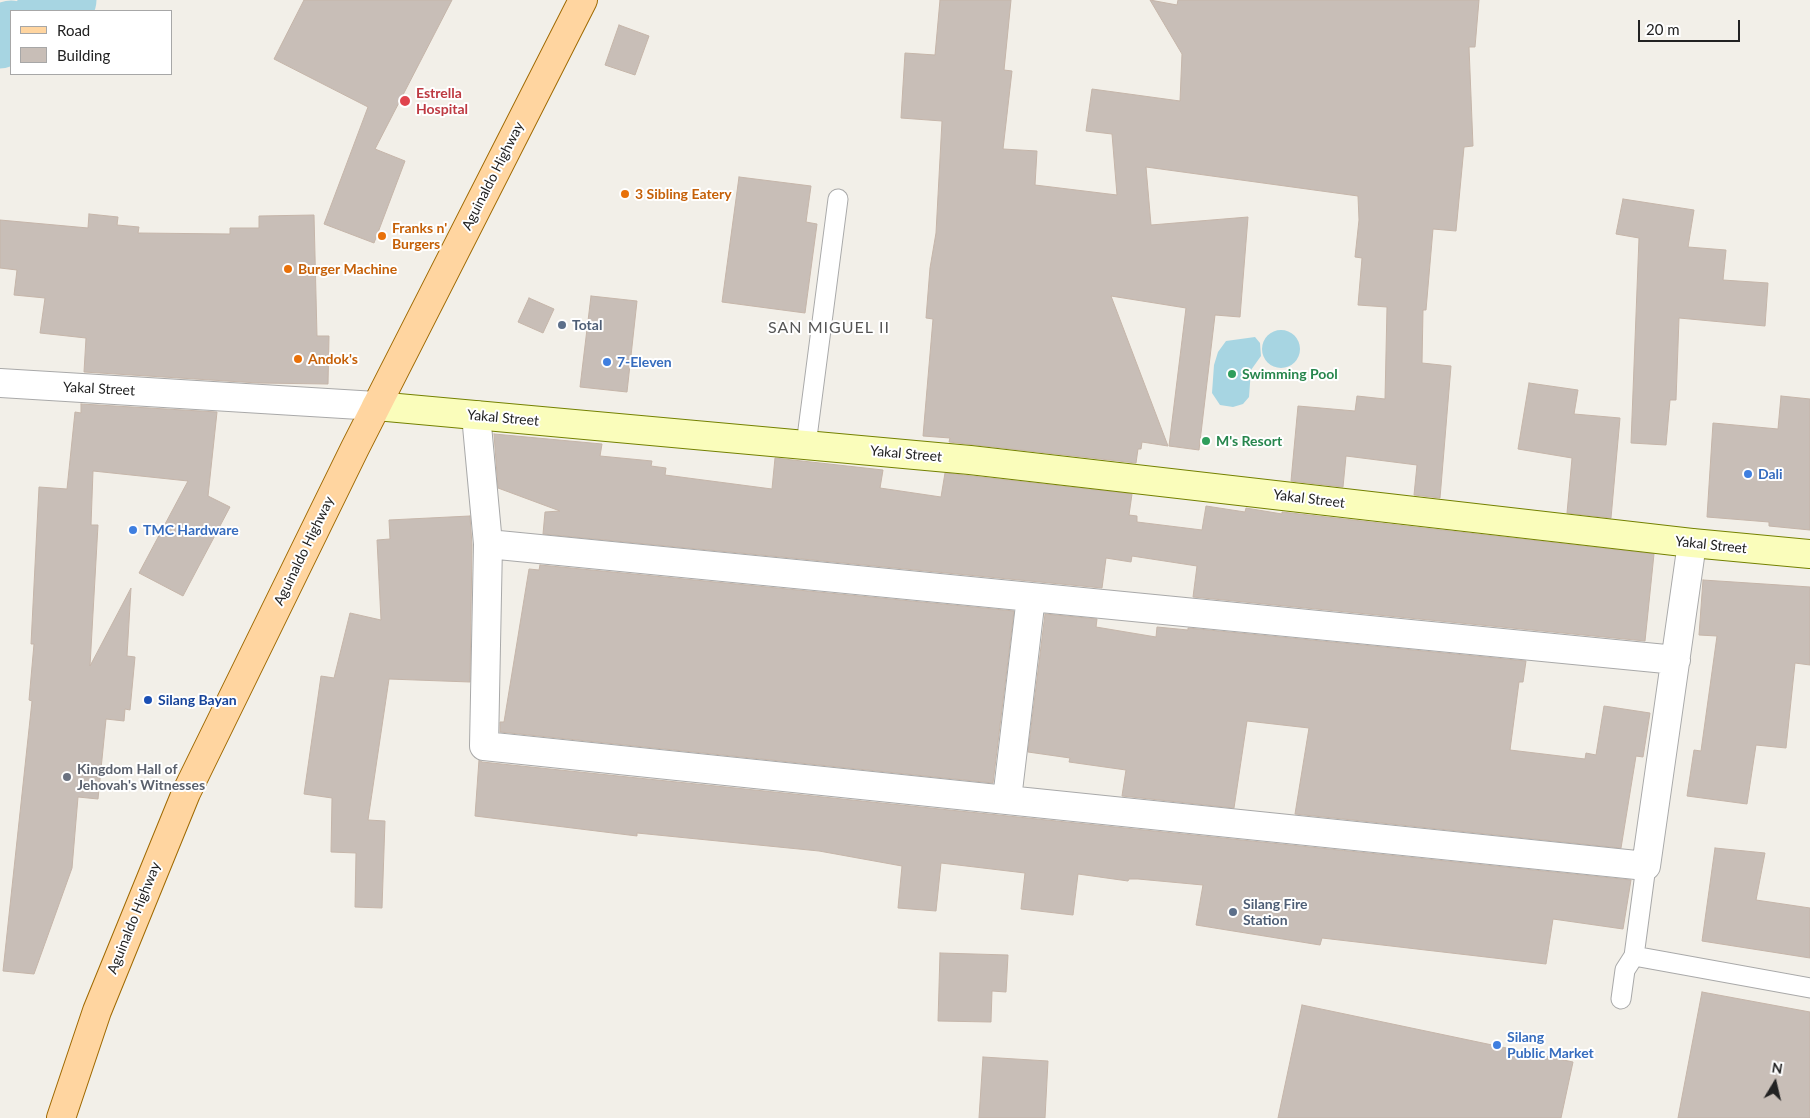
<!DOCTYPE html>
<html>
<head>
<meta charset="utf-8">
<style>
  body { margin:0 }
  #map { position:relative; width:1810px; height:1118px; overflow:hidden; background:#f2efe8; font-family:Lato,sans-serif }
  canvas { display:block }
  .legend { position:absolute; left:10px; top:10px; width:162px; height:65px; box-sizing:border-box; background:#fff; border:1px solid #a7a7a7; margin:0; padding:6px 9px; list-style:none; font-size:15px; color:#222 }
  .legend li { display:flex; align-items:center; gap:10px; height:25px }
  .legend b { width:25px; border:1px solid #a7a7a7 }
  .north { position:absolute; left:1750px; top:1058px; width:50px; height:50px; -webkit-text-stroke:4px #fff; paint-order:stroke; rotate:9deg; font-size:14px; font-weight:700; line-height:20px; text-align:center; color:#222 }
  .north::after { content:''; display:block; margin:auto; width:18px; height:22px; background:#222; clip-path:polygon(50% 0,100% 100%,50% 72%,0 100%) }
  .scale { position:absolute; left:1638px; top:20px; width:102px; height:22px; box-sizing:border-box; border:2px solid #222; border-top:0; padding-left:6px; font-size:15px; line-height:18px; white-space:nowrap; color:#222; -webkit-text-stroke:4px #fff; paint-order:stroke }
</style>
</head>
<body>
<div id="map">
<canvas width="1810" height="1118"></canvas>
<ul class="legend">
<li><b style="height:6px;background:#ffd5a0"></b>Road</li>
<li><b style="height:14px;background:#c8beb7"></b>Building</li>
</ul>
<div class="north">N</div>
<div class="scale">20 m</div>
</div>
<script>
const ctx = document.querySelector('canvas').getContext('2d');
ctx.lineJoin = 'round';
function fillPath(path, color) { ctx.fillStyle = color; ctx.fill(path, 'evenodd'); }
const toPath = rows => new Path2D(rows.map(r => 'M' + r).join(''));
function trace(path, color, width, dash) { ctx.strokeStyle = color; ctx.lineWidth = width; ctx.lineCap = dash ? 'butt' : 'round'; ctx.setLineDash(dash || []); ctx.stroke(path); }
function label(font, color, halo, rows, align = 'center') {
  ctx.font = font + ' Lato,sans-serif'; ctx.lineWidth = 4; ctx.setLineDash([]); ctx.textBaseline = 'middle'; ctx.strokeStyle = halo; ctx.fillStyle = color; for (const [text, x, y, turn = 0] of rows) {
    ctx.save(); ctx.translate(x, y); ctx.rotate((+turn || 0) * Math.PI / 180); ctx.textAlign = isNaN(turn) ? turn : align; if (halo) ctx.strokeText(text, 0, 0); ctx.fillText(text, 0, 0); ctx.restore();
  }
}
fillPath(toPath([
  '1262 349a19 19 0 1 1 38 0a19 19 0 1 1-38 0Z',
  [1255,337,1260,343,1261,356,1251,370,1249,397,1243,404,1233,407,1220,405,1212,393,1214,365,1218,352,1226,341]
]), '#a7d5e2');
trace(toPath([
  [46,11,66,0],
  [0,38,11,31]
]), '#a7d5e2', 61);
const building = toPath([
  [304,0,452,0,375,149,405,161,374,243,324,224,368,107,274,59,304,0],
  [940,0,1011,0,1004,70,1012,71,1003,149,1037,151,1035,185,1117,195,1112,134,1086,131,1092,89,1180,101,1182,54,1150,0,1177,5,1178,0,1479,0,1475,47,1469,47,1473,146,1464,147,1456,231,1433,229,1426,310,1423,310,1422,363,1451,366,1440,498,1414,495,1417,465,1346,456,1343,487,1291,481,1298,406,1355,411,1357,396,1385,399,1387,307,1358,305,1362,258,1355,257,1359,220,1358,196,1146,167,1151,225,1248,217,1240,317,1215,315,1199,450,1169,446,1186,308,1111,296,1168,446,1142,442,1141,449,1138,449,1136,463,949,442,950,438,923,436,933,319,926,318,930,268,936,233,942,121,901,118,905,53,935,55,940,0],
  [619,25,649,36,635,75,605,65,619,25],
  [739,177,811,186,806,222,817,224,805,313,722,302,739,177],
  [1623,199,1694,210,1688,247,1726,250,1723,280,1768,283,1765,326,1679,318,1676,400,1670,400,1666,445,1631,443,1639,238,1616,234,1623,199],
  [89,214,118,217,117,225,139,227,138,233,230,234,230,228,259,228,259,216,314,215,317,336,329,336,328,384,258,383,84,372,86,338,40,333,45,298,14,295,17,270,0,268,0,220,88,228,89,214],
  [591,296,637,301,627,392,580,387,591,296],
  [529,298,554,309,543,333,518,322,529,298],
  [1529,383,1578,390,1574,414,1620,418,1611,518,1567,513,1572,458,1518,449,1529,383],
  [1781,396,1810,399,1810,530,1769,526,1769,522,1707,517,1713,423,1778,429,1781,396],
  [81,404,217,412,208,496,230,507,183,596,139,573,188,481,93,471,91,525,98,525,90,666,131,588,127,656,135,657,130,710,125,709,124,721,106,719,98,799,78,797,72,868,34,974,3,971,32,701,29,700,34,644,31,644,39,487,67,489,75,412,81,413,81,404],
  [494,434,602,444,600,456,652,461,651,466,666,468,665,475,772,489,775,458,883,470,880,488,941,497,945,473,1132,494,1129,515,1137,516,1137,522,1202,530,1206,506,1245,512,1246,508,1282,514,1282,512,1654,554,1645,641,1193,597,1197,566,1132,556,1131,562,1106,558,1102,588,543,534,545,512,560,511,498,488,494,434],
  [470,516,472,545,470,682,389,679,368,820,385,821,382,908,355,907,356,853,331,852,332,798,304,794,321,676,334,678,350,613,381,620,377,540,390,539,389,520,470,516],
  [540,565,1014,611,993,783,500,732,500,722,504,722,529,569,539,570,540,565],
  [1703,580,1810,587,1810,665,1795,663,1786,748,1756,745,1747,804,1687,796,1694,750,1701,751,1717,636,1699,635,1703,580],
  [1045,614,1097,619,1096,627,1156,637,1157,627,1188,630,1188,628,1526,661,1523,682,1519,682,1510,750,1585,759,1586,753,1596,755,1604,706,1650,713,1643,757,1636,756,1621,848,1295,814,1309,728,1247,721,1234,808,1122,796,1126,770,1069,762,1070,758,1028,752,1045,614],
  [479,760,482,762,1631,880,1623,929,1553,919,1546,964,1322,938,1320,945,1196,925,1203,885,1138,879,1129,879,1128,881,1078,874,1073,915,1021,909,1025,873,941,863,936,911,898,908,902,866,819,851,637,833,637,836,475,816,479,760],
  [1715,848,1765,853,1756,900,1810,908,1810,958,1702,941,1715,848],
  [940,953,1008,955,1006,992,992,991,991,1022,938,1021,940,953],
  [1702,992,1810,1012,1810,1118,1678,1118,1702,992],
  [1302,1005,1573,1062,1561,1118,1278,1118,1302,1005],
  [983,1057,1048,1061,1045,1118,979,1118,983,1057]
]);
fillPath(building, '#c8beb7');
trace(building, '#c5b5a9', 1);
const lane = toPath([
  [806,445,838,199],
  [1634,956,1646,866],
  [1621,999,1625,970,1634,956,1810,988]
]);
const street = toPath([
  [0,383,376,406],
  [476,415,488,544,484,746,1646,866,1692,543],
  [488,544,1676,660],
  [1007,799,1031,597]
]);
const secondary = toPath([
  [376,406,970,460,1692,543,1810,554]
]);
const primary = toPath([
  [61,1118,97,1011,186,793,355,448,583,0]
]);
trace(lane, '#a9a9a9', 21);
trace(street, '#a9a9a9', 30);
trace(secondary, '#748100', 30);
trace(primary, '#9f6900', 30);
trace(lane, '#fff', 19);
trace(street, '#fff', 28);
trace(secondary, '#fafdbb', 28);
trace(primary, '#ffd5a0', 28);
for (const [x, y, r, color] of [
  [405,101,6,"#e0444e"],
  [625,194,5,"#e8710a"],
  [382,236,5,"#e8710a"],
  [288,269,5,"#e8710a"],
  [562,325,5,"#5c6f8a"],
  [298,359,5,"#e8710a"],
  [607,362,5,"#3f7fe0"],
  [1232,374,5,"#2e9e5b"],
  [1206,441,5,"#2e9e5b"],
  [1748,474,5,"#3f7fe0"],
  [133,530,5,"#3f7fe0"],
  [148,700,5,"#1a4fb4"],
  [67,777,5,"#6b7280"],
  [1233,912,5,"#5c6f8a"],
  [1497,1045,5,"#3f7fe0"]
]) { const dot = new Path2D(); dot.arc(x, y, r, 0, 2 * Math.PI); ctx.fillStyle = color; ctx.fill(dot); trace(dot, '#fff', 2); }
label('bold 14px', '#be3a42', '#fff', [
  ["Estrella",416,93],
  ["Hospital",416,109]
], 'left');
label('14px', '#222', '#fff', [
  ["Aguinaldo Highway",493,176,-63],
  ["Yakal Street",99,389,3],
  ["Yakal Street",503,418,5],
  ["Yakal Street",906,454,5],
  ["Yakal Street",1309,499,7],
  ["Yakal Street",1711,545,6],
  ["Aguinaldo Highway",304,551,-64],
  ["Aguinaldo Highway",134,918,-68]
]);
label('bold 14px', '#c56008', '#fff', [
  ["3 Sibling Eatery",635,194],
  ["Franks n'",392,228],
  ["Burgers",392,244],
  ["Burger Machine",298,269],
  ["Andok's",308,359]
], 'left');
label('bold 14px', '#4e5e75', '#fff', [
  ["Total",572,325],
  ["Silang Fire",1243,904],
  ["Station",1243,920]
], 'left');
label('bold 14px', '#366cbe', '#fff', [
  ["7-Eleven",617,362],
  ["Dali",1758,474],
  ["TMC Hardware",143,530],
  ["Silang",1507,1037],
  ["Public Market",1507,1053]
], 'left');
label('bold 14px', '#27864d', '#fff', [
  ["Swimming Pool",1242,374],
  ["M's Resort",1216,441]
], 'left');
label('bold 14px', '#164399', '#fff', [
  ["Silang Bayan",158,700]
], 'left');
label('bold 14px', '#5b616d', '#fff', [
  ["Kingdom Hall of",77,769],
  ["Jehovah's Witnesses",77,785]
], 'left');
ctx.letterSpacing = '1px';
label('16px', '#555', '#fff', [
  ["SAN MIGUEL II",829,328]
]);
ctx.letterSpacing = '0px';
</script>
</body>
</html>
